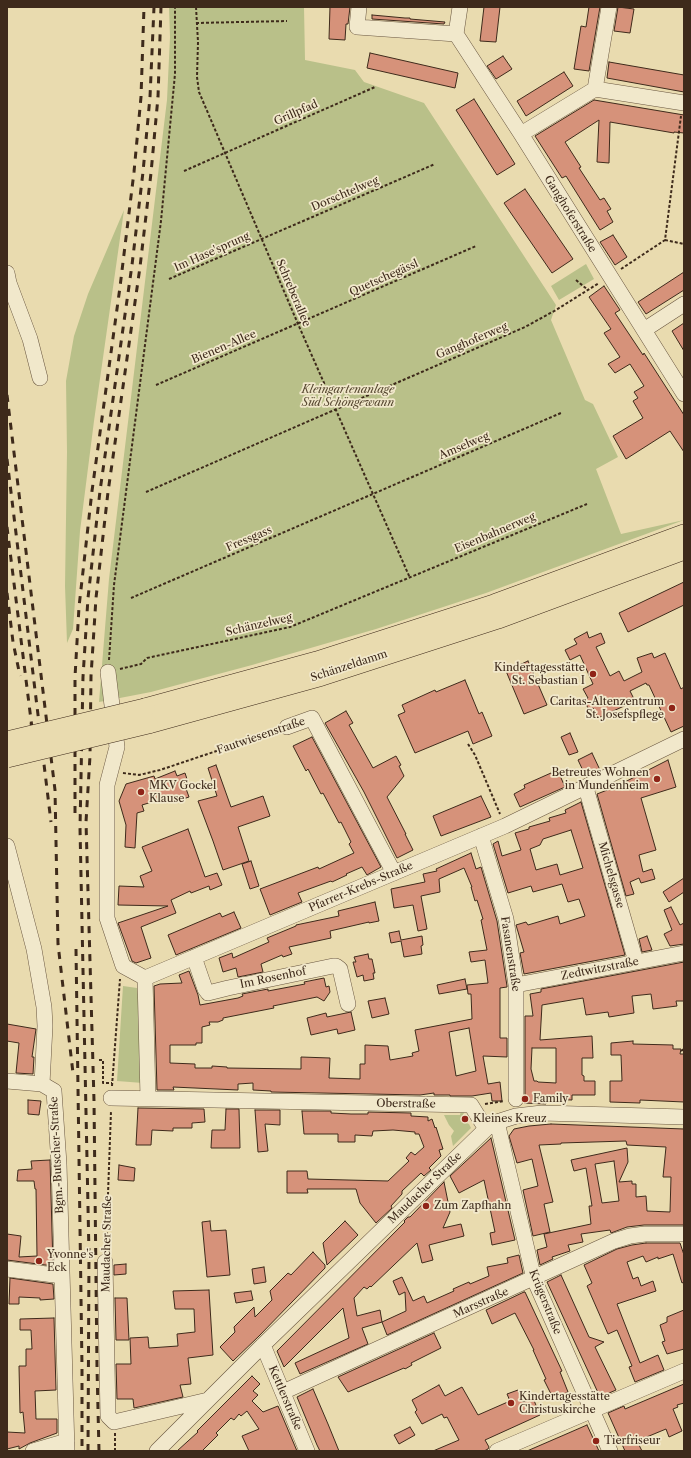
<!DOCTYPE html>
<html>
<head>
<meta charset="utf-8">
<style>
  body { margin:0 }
  #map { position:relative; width:691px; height:1458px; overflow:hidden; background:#e9dbaf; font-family:"Libre Caslon Text",serif }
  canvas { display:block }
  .frame { position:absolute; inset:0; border:8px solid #3e2a1b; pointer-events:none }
</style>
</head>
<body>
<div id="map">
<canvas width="691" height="1458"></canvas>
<div class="frame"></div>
</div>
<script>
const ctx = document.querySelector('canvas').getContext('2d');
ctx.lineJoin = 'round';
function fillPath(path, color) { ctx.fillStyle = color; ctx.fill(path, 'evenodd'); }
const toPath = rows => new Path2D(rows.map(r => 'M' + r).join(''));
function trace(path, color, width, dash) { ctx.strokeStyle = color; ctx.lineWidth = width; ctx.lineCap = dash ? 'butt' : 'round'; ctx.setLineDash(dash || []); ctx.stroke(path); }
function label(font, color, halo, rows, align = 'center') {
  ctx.font = font + ' "Libre Caslon Text",serif'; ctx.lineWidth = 3.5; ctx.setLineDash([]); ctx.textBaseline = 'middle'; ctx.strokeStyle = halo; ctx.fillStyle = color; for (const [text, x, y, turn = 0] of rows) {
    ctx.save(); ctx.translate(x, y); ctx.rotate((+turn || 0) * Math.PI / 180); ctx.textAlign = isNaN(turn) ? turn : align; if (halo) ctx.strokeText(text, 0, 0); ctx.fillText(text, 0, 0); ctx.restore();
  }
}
fillPath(toPath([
  [169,7,304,7,305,60,355,70,364,82,424,103,556,305,551,320,585,400,593,404,618,457,596,469,621,534,684,520,486,593,376,629,252,665,151,692,99,702,109,579,167,100,170,37],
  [124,210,94,421,80,531,73,629,67,643,65,586,67,452,66,381,74,336,88,294],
  [586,264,594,279,559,300,551,286],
  [123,986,137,988,142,1020,143,1083,117,1081],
  [461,1110,465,1110,462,1118,464,1122,469,1124,471,1128,453,1146,451,1136,454,1131,449,1125,444,1115,460,1115]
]), '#b9c089');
const building = toPath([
  [330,7,350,7,348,24,346,24,345,40,329,39,330,7],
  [484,7,500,7,496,42,480,41,484,7],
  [589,7,600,7,589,71,574,69,581,26,586,27,589,7],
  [618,7,634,9,630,33,614,31,618,7],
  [372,15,405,18,410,18,410,19,445,22,444,24,372,19,372,15],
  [370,53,458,73,455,88,367,68,370,53],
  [503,56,512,69,496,79,487,66,503,56],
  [609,62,684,75,684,92,607,78,609,62],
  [564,72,573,86,526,116,517,101,564,72],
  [474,99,515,164,497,175,456,110,474,99],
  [594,100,684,115,684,133,674,132,674,133,610,122,609,163,597,162,599,120,565,142,581,167,579,168,600,200,604,198,611,209,607,211,613,222,600,230,566,176,562,178,535,136,594,100],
  [525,189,573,259,552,273,504,203,525,189],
  [613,235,627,257,615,265,600,242,613,235],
  [684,272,684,290,646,314,638,302,684,272],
  [604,286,620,310,615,313,643,355,644,353,684,415,684,452,670,431,626,459,613,436,643,418,633,401,638,398,634,392,644,386,630,364,615,373,608,364,620,357,604,333,611,329,589,297,604,286],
  [684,323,684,351,672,331,684,323],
  [684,582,684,605,628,632,619,613,684,582],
  [587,632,589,638,601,633,605,643,596,647,610,676,619,671,624,681,642,672,637,658,652,653,654,658,665,653,681,689,684,687,684,726,671,732,649,685,647,685,646,683,630,691,635,701,598,718,593,708,589,710,584,700,588,698,583,689,593,684,580,655,570,660,565,650,577,644,574,639,587,632],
  [528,661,547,705,524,714,506,671,528,661],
  [465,680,479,714,482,712,492,736,473,744,468,731,415,753,398,715,405,712,402,705,435,690,436,692,465,680],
  [346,711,353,723,349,725,373,768,396,756,401,765,399,766,404,776,387,797,406,834,405,834,413,850,397,858,364,792,325,723,346,711],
  [570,733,578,752,569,755,561,737,570,733],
  [312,737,381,867,367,875,362,867,346,874,347,875,332,882,331,881,298,893,302,902,270,915,260,889,318,867,319,869,354,853,349,844,351,842,341,822,339,823,323,793,321,794,308,769,306,771,293,746,312,737],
  [592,753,600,770,586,777,578,760,592,753],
  [668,760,676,787,641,798,656,850,639,855,643,872,652,869,655,879,641,883,639,878,630,882,634,894,626,896,597,794,615,787,668,760],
  [216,765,231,807,263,796,270,816,238,827,249,861,223,870,213,841,198,801,217,796,208,768,216,765],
  [175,771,177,776,185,773,188,782,184,783,189,797,174,802,172,796,142,805,144,811,137,813,135,848,125,847,126,825,119,801,126,784,154,776,155,779,175,771],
  [558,771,565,787,520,807,514,794,525,788,524,785,551,773,552,774,558,771],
  [481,796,491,817,441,836,433,816,481,796],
  [581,802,625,955,524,974,520,953,524,952,516,925,526,922,528,925,558,916,560,924,585,916,579,899,568,902,562,884,533,892,531,886,508,893,493,844,498,841,502,856,521,850,515,833,529,829,529,827,550,821,549,818,566,813,565,810,581,802],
  [571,830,583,868,560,875,557,864,536,870,530,849,540,845,543,839,571,830],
  [188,829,205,877,217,873,222,885,210,890,209,886,191,893,190,891,171,900,176,913,141,927,151,958,136,963,132,961,118,923,168,906,118,905,119,886,144,887,140,876,152,871,142,847,188,829],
  [471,853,476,869,481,867,497,921,507,986,507,987,500,988,500,1038,507,1038,507,1057,483,1056,488,1084,500,1082,502,1101,492,1101,491,1093,472,1096,450,1096,450,1095,434,1095,434,1093,420,1095,271,1092,271,1091,253,1090,253,1083,238,1084,238,1090,173,1087,174,1090,157,1090,154,986,160,984,182,983,179,975,189,971,198,995,200,1005,238,998,243,996,242,994,268,989,268,991,305,984,304,982,324,978,326,987,329,986,330,992,324,1001,317,997,273,1006,274,1008,223,1018,223,1020,218,1022,209,1022,210,1025,202,1027,202,1043,196,1043,196,1045,170,1045,170,1063,195,1064,195,1068,212,1068,212,1066,227,1067,227,1068,301,1069,301,1057,330,1058,329,1078,360,1079,360,1064,365,1064,365,1045,388,1046,390,1060,413,1056,412,1053,419,1051,415,1030,472,1019,471,994,468,994,467,985,488,983,485,960,471,962,469,952,487,950,481,920,483,919,477,900,475,901,471,887,472,887,464,868,439,879,440,892,421,896,427,929,418,931,413,905,394,908,391,889,425,882,423,874,437,871,436,869,471,853],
  [469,1028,476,1071,456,1076,449,1032,469,1028],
  [251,861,259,886,250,889,242,864,251,861],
  [684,878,684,892,669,902,663,892,684,878],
  [375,902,379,921,369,923,369,922,330,931,331,938,289,947,292,954,283,957,282,955,261,964,263,972,238,977,236,968,223,972,219,958,232,953,233,958,269,942,267,938,296,926,296,925,339,916,338,911,375,902],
  [671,907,680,925,684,923,684,944,670,946,664,934,672,930,664,910,671,907],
  [234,912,241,928,176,955,168,935,220,913,222,917,234,912],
  [399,931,401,940,422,936,423,945,421,946,422,954,404,957,401,941,391,943,389,933,399,931],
  [647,936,652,950,642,952,639,939,647,936],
  [368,954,369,959,372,959,375,973,373,973,374,979,364,981,363,975,357,977,353,962,356,962,354,957,368,954],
  [684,962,684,1001,676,1001,677,1006,653,1009,651,994,632,996,634,1013,609,1017,608,1012,586,1015,583,998,542,1005,540,1040,592,1036,593,1058,582,1058,582,1075,584,1076,584,1081,595,1081,595,1095,572,1095,572,1100,546,1099,546,1104,524,1103,525,1099,525,1016,533,1016,530,994,541,992,541,989,684,962],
  [532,1048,556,1048,556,1083,538,1082,537,1081,534,1081,531,1069,532,1048],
  [465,979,467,989,439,994,437,985,465,979],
  [385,998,389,1014,372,1018,368,1001,385,998],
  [351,1012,355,1030,338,1034,337,1029,311,1035,307,1018,326,1013,327,1017,351,1012],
  [7,1024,36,1029,32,1057,34,1057,33,1074,16,1073,19,1043,7,1041,7,1024],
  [633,1041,633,1044,673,1045,673,1049,681,1049,680,1054,684,1054,684,1102,640,1100,640,1103,610,1102,610,1081,622,1081,621,1055,611,1055,611,1043,633,1041],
  [28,1100,41,1101,39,1115,28,1114,28,1100],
  [138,1108,204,1109,205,1122,192,1123,192,1128,173,1128,173,1131,152,1130,151,1145,136,1145,138,1108],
  [226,1109,239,1109,240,1148,211,1148,212,1130,225,1130,226,1109],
  [255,1110,280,1110,280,1125,265,1124,268,1151,258,1152,255,1110],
  [302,1111,331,1111,331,1113,351,1114,368,1114,368,1112,411,1113,411,1116,428,1117,428,1121,432,1119,435,1128,436,1127,443,1149,439,1150,441,1156,429,1168,431,1170,424,1176,421,1173,402,1191,402,1194,391,1206,392,1208,376,1223,360,1203,356,1189,307,1189,308,1193,287,1193,287,1171,307,1171,308,1179,388,1181,409,1161,406,1158,411,1152,415,1155,424,1147,419,1134,415,1134,415,1132,393,1130,373,1131,372,1136,355,1135,355,1142,338,1142,338,1134,304,1134,302,1111],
  [551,1124,684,1129,684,1225,644,1225,627,1227,611,1233,610,1230,581,1234,583,1242,568,1245,570,1251,552,1257,553,1259,540,1265,537,1250,547,1247,544,1234,591,1224,589,1206,592,1206,586,1168,574,1171,571,1160,627,1148,628,1162,619,1182,632,1181,632,1184,636,1184,636,1197,646,1196,647,1211,670,1212,671,1177,663,1177,666,1147,627,1145,626,1141,561,1143,561,1144,539,1145,553,1202,544,1204,550,1232,533,1236,523,1190,538,1186,532,1159,517,1163,509,1136,514,1129,529,1126,551,1124],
  [614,1161,619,1201,602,1203,595,1164,614,1161],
  [491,1138,515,1240,492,1245,490,1233,495,1232,484,1180,459,1193,450,1176,491,1138],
  [50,1160,53,1266,7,1260,7,1234,21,1236,19,1257,37,1256,36,1189,35,1189,34,1181,17,1181,18,1170,32,1169,31,1161,50,1160],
  [119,1165,135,1168,134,1181,118,1180,119,1165],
  [444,1182,450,1212,443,1228,461,1224,464,1236,429,1245,433,1260,422,1263,417,1243,371,1287,370,1286,367,1289,364,1287,354,1298,357,1316,380,1310,382,1322,406,1311,405,1292,399,1295,393,1281,402,1277,413,1301,424,1296,427,1303,454,1291,453,1289,469,1282,470,1284,489,1276,487,1267,508,1263,507,1258,519,1255,523,1273,387,1335,382,1322,362,1328,368,1344,300,1374,295,1363,349,1338,343,1308,284,1367,277,1351,405,1222,404,1221,408,1217,410,1217,444,1182],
  [210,1221,211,1231,226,1230,230,1275,207,1277,202,1222,210,1221],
  [345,1221,358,1235,327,1265,323,1243,345,1221],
  [646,1243,680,1243,684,1255,684,1282,682,1283,673,1254,658,1259,658,1257,646,1262,643,1256,627,1262,633,1279,638,1277,641,1286,653,1281,656,1291,617,1304,640,1363,658,1355,664,1370,635,1382,629,1367,632,1366,617,1330,608,1334,587,1286,592,1283,584,1265,617,1249,632,1245,646,1243],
  [313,1252,325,1265,325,1268,259,1336,233,1361,220,1347,235,1332,234,1327,254,1307,255,1317,272,1300,270,1291,288,1273,291,1275,313,1252],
  [126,1264,126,1274,114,1275,114,1265,126,1264],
  [264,1267,266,1282,254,1284,252,1269,264,1267],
  [561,1275,589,1337,604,1342,595,1347,616,1390,600,1397,547,1282,561,1275],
  [10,1278,53,1284,54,1299,40,1300,40,1298,19,1297,19,1304,9,1304,10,1278],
  [209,1290,213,1355,188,1358,191,1384,180,1385,183,1397,134,1408,133,1399,117,1399,116,1364,131,1364,130,1338,148,1337,149,1348,178,1346,177,1334,195,1332,194,1309,175,1309,173,1291,209,1290],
  [251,1291,253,1300,236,1303,234,1293,251,1291],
  [524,1292,525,1292,562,1371,560,1372,568,1392,560,1396,559,1393,552,1396,544,1380,546,1379,533,1350,534,1350,515,1313,492,1324,486,1310,524,1292],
  [115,1298,127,1298,129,1340,116,1340,115,1298],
  [684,1310,684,1349,667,1354,662,1342,665,1341,660,1325,667,1322,667,1317,684,1310],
  [54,1318,56,1390,35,1391,36,1419,57,1419,57,1433,30,1443,19,1449,19,1446,7,1449,7,1432,25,1433,23,1412,20,1413,19,1366,26,1366,26,1349,32,1349,31,1330,20,1330,20,1319,54,1318],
  [434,1333,441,1348,411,1363,412,1365,405,1369,404,1368,348,1392,338,1377,434,1333],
  [252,1376,260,1384,253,1391,258,1395,252,1401,263,1412,278,1406,297,1451,249,1451,242,1436,259,1429,247,1411,241,1416,239,1414,234,1420,231,1418,216,1433,218,1435,202,1451,177,1451,198,1432,197,1431,252,1376],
  [684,1384,684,1403,677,1405,678,1407,673,1409,682,1431,669,1437,666,1429,637,1441,642,1451,625,1451,608,1413,624,1406,625,1409,684,1384],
  [439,1385,445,1396,462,1387,478,1415,510,1401,507,1394,518,1390,523,1402,533,1398,540,1415,485,1440,489,1447,488,1449,484,1451,433,1451,459,1440,447,1417,444,1418,442,1414,422,1424,415,1412,417,1410,412,1400,439,1385],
  [313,1389,328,1424,339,1451,320,1451,317,1445,297,1397,313,1389],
  [587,1425,599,1451,527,1451,564,1435,587,1425],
  [410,1427,415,1435,399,1444,394,1435,410,1427]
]);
fillPath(building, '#d6927a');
trace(building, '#3e2a1b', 1);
const minor = toPath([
  [359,7,357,27,456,34],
  [456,34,521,134,684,394],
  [456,34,460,7],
  [595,89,609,7],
  [521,134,595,89,684,103],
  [7,273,9,283,30,339,40,378],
  [644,330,684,304],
  [108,672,117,747,107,785,107,918,123,966,145,978],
  [287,727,312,718,394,873],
  [586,788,636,962],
  [481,836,506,919,516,985,516,1099],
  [7,846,34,949,44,1007,45,1026,42,1084,54,1091,59,1164,67,1451],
  [194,957,205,989,208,993,228,988,333,966,336,966,340,969,348,1004],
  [145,978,505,826,684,739],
  [145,978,148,1098],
  [516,985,684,953],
  [7,1081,42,1084],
  [111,1098,471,1105,486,1129],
  [497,1122,534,1279,610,1451],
  [105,1262,108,1416,114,1422,208,1400],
  [7,1269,62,1276],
  [263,1345,307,1451],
  [283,1392,614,1241,630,1236,645,1234,684,1234],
  [33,1451,67,1441],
  [157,1451,263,1345,486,1129,497,1122,516,1116,542,1113,684,1117],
  [497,1451,684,1371]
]);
const major = toPath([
  [145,708,317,661,494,604,684,534],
  [148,724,322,676,498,619,684,550]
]);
trace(minor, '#695640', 16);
trace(major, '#3e2a1b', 20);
trace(toPath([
  [196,7,198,42,197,77,199,92,298,324,410,578],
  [196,23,287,21],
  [184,171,375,87],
  [665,240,684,244],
  [621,269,665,240,681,116],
  [169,279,435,164],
  [576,280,588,290],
  [156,385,476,246],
  [146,492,525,327,556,310,599,283],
  [131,598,561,413],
  [109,660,114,585,161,221,175,74,175,7],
  [120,669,141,664,147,658,290,627,587,504],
  [468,744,475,755,500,814],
  [123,773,139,775,160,770,276,731],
  [681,1051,684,1049],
  [99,1060,103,1060,103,1083,112,1083],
  [112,1086,120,979],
  [485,1104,504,1101],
  [106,1250,111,1111],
  [115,1433,115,1451]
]), '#3e2a1b', 2, [3, 2]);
trace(minor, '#f1e8cb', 15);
trace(major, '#e9dbaf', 19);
trace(toPath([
  [7,395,55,790,58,944,73,1073],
  [7,459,51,822],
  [7,527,32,728],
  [7,593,13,642,20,676],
  [31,723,38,756],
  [75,813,75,677,79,607,92,491,120,287,134,172,141,97,144,7],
  [76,949,82,1367,82,1451],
  [88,1451,89,1254,80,828,83,677,88,598,100,491,132,265,143,172,150,97,154,7],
  [99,1451,97,1368,94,1101,86,822,90,756,91,676,96,598,108,492,140,267,151,173,158,97,161,7]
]), '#3e2a1b', 3, [7, 7]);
const majorBridge = toPath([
  [7,741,145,708],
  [7,758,148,724]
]);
trace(majorBridge, '#3e2a1b', 20, []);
trace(majorBridge, '#e9dbaf', 19);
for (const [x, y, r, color] of [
  [593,674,4,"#8f2418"],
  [672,708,4,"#8f2418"],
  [657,779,4,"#8f2418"],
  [141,792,4,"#8f2418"],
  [525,1099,4,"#8f2418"],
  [465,1119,4,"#8f2418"],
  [426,1206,4,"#8f2418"],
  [39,1261,4,"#8f2418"],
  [511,1403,4,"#8f2418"],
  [596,1441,4,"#8f2418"]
]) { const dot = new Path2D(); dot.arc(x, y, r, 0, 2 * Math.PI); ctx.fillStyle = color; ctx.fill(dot); trace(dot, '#f1e8cb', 1.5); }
label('11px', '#3e2a1b', '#f1e8cb', [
  ["Grillpfad",296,113,-24],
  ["Dorschtelweg",345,194,-23],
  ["Ganghoferstraße",570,214,58],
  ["Im Hase'sprung",212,252,-24],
  ["Quetschegässl",384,278,-24],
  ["Schreberallee",293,293,67],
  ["Ganghoferweg",472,341,-23],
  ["Bienen-Allee",224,347,-23],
  ["Amselweg",464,446,-23],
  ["Eisenbahnerweg",495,533,-23],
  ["Fressgass",249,539,-23],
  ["Schänzelweg",259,625,-13],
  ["Schänzeldamm",349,666,-18],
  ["Fautwiesenstraße",261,736,-19],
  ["Michelsgasse",611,875,74],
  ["Pfarrer-Krebs-Straße",361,887,-23],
  ["Fasanenstraße",510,954,81],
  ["Zedtwitzstraße",600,969,-11],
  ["Im Rosenhof",273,978,-12],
  ["Oberstraße",406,1104,1],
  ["Bgm.-Butscher-Straße",57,1155,-93],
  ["Maudacher Straße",425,1188,-44],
  ["Maudacher Straße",107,1244,-89],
  ["Krügerstraße",545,1302,68],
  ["Marsstraße",481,1303,-24],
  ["Kettlerstraße",285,1398,67]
]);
label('italic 11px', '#574831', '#f1e8cb', [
  ["Kleingartenanlage",348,390],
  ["Süd Schöngewann",348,403]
]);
label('11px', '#3e2a1b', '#f1e8cb', [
  ["Kindertagesstätte",585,668,"right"],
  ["St. Sebastian I",585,681,"right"],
  ["Caritas-Altenzentrum",664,702,"right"],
  ["St. Josefspflege",664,715,"right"],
  ["Betreutes Wohnen",649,773,"right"],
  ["in Mundenheim",649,786,"right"],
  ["MKV Gockel",149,786],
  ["Klause",149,799],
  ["Family",533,1099],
  ["Kleines Kreuz",473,1119],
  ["Zum Zapfhahn",434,1206],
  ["Yvonne's",47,1255],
  ["Eck",47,1268],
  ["Kindertagesstätte",519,1397],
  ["Christuskirche",519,1410],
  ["Tierfriseur",604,1441]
], 'left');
</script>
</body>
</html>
